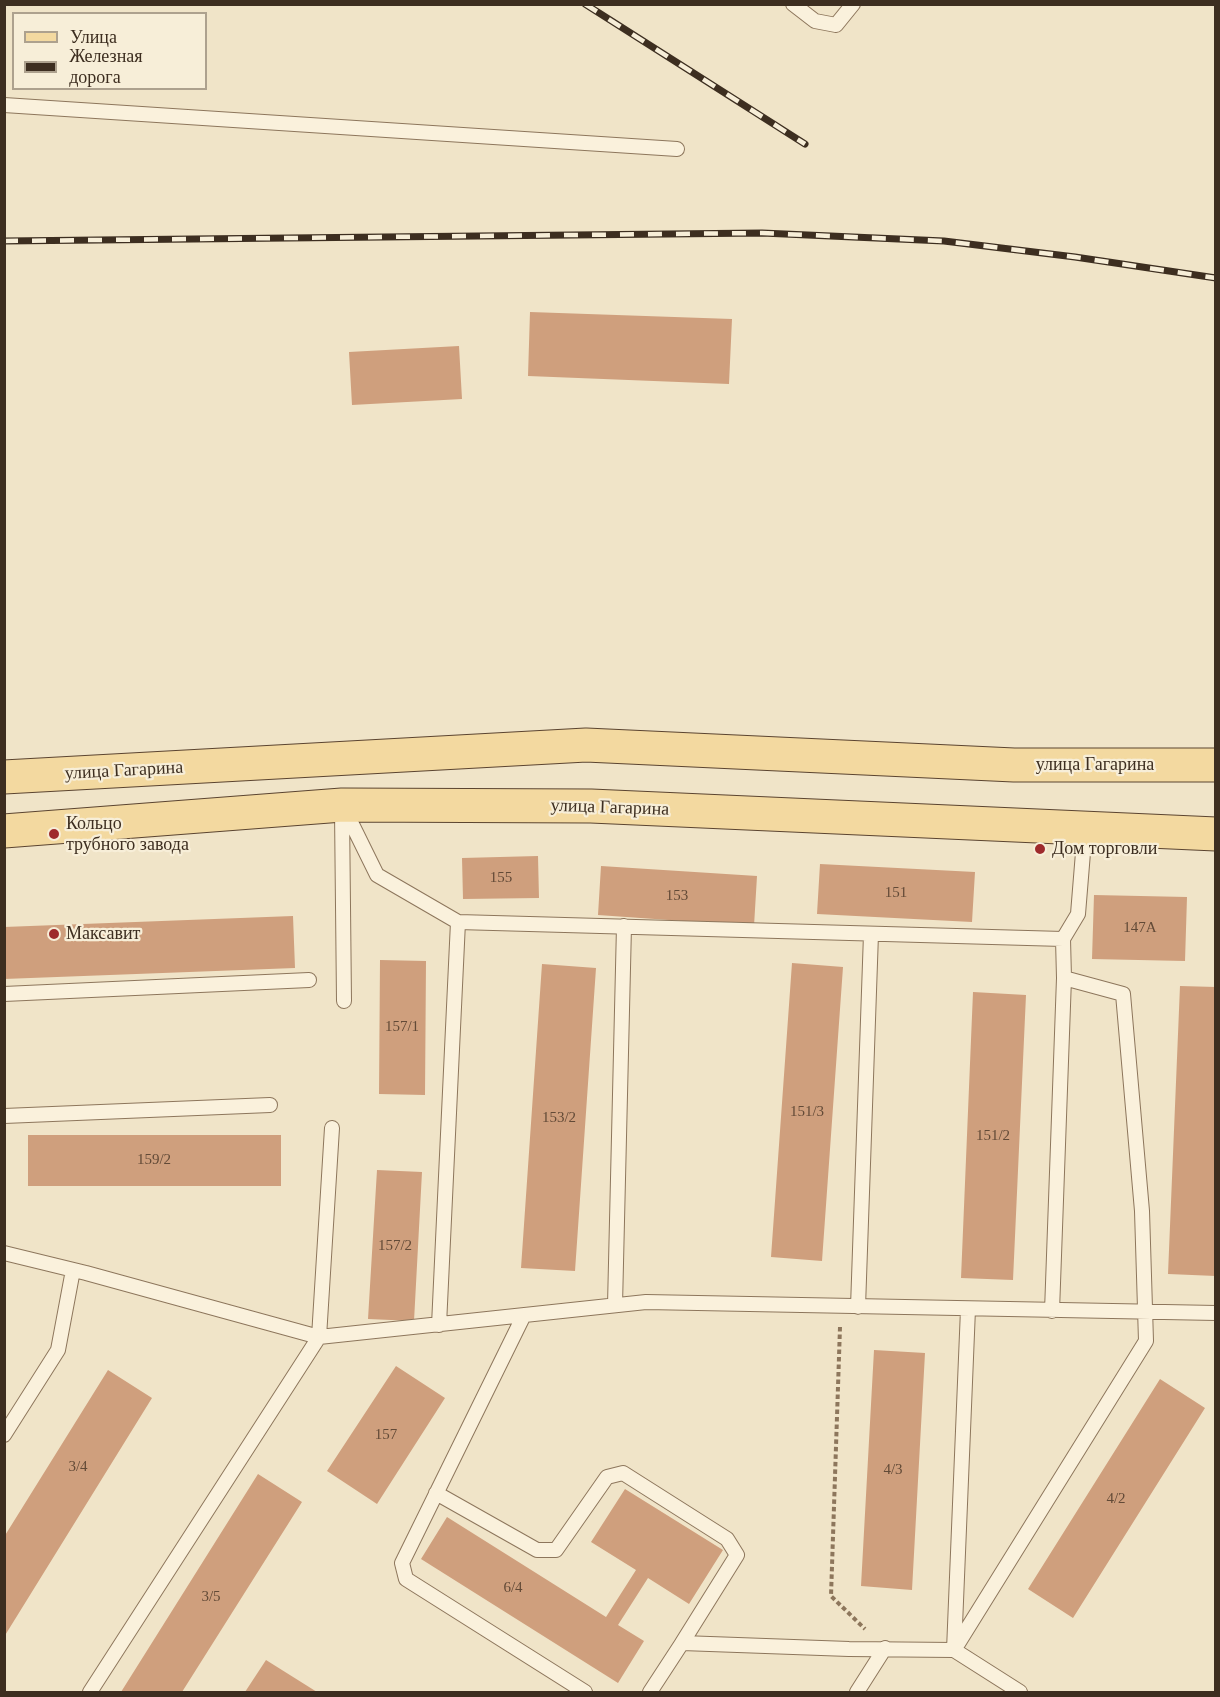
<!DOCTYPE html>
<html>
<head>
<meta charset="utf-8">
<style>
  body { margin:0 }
  #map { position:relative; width:1220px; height:1697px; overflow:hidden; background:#f0e4c8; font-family:"Times New Roman",serif }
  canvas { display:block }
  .frame { position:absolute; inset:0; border:6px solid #3d2e20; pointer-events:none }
  .legend { position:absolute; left:12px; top:12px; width:195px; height:78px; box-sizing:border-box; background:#f7eed8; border:2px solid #ada18e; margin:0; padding:8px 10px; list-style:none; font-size:18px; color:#3d2e20 }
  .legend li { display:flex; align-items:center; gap:12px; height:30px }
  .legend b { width:30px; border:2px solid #ada18e }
</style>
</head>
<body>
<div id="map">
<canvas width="1220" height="1697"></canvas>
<div class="frame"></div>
<ul class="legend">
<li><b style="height:8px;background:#f3d9a0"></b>Улица</li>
<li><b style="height:8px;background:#3d2e20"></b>Железная дорога</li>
</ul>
</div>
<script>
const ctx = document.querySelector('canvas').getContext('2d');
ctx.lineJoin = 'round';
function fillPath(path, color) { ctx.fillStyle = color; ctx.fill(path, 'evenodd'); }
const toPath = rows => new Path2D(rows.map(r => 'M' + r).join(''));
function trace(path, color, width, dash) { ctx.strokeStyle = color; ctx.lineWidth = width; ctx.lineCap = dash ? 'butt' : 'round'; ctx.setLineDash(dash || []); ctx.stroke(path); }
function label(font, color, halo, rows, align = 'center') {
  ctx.font = font + ' "Times New Roman",serif'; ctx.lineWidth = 4.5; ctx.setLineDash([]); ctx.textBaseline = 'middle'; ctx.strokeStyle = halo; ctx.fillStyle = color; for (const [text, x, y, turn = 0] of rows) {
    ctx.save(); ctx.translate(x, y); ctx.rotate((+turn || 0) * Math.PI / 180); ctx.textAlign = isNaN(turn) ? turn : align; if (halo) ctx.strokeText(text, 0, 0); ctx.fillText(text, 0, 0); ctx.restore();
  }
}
fillPath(toPath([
  [530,312,732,319,729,384,528,376],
  [459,346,462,399,352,405,349,352],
  [538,856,539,898,463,899,462,858],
  [820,864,975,872,972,922,817,914],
  [601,866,757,876,754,926,598,915],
  [1094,895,1187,897,1185,961,1092,959],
  [293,916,295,968,4,979,4,927],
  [380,960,426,961,425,1095,379,1094],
  [792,963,843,967,822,1261,771,1257],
  [542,964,596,968,575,1271,521,1268],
  [1180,986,1216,987,1216,1276,1168,1274],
  [973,992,1026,995,1013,1280,961,1278],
  [28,1135,281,1135,281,1186,28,1186],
  [377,1170,422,1172,414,1321,368,1319],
  [874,1350,925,1353,912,1590,861,1586],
  [396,1366,445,1398,377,1504,327,1471],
  [108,1370,152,1398,4,1637,4,1537],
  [1160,1379,1205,1408,1073,1618,1028,1589],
  [258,1474,302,1502,182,1692,121,1692],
  [625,1489,723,1550,689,1604,648,1578,618,1625,644,1641,618,1683,421,1559,447,1517,606,1617,636,1570,591,1542],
  [266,1660,317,1692,245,1692]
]), '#cf9f7d');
const service = toPath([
  [793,4,815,21,836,25,853,4],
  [4,105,677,149],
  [343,806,377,875,458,922,1063,939,1064,978,1123,994,1142,1211,1146,1341,954,1650,849,1649,682,1643,737,1555,727,1539,623,1473,607,1477,556,1550,537,1550,436,1493],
  [342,811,344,1001],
  [1063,939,1078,914,1085,828],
  [4,994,309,980],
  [4,1116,270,1105],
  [4,1253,86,1273,319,1337,332,1128],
  [615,1305,624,926],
  [858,1307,871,934],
  [968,1309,954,1650,1020,1692],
  [1052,1311,1064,978],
  [524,1315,402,1563,406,1579,585,1692],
  [439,1325,458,922],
  [4,1435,58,1350,73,1270],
  [90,1692,319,1337,646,1302,1216,1313],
  [650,1692,682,1643],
  [857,1692,885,1648]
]);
const primary = toPath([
  [4,777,586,745,1014,765,1216,765],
  [4,831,342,805,591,806,1216,834]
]);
trace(service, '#8d765c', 16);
trace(primary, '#5b4430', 35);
trace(toPath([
  [840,1327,831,1596,865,1629]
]), '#8d765c', 4, [4.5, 3]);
trace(service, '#faf1dc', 14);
trace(primary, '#f3d9a0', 33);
const rail = toPath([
  [585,4,805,144],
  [4,241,762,233,944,241,1075,257,1216,278]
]);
trace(rail, '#3d2e20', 7);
trace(rail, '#f7eed8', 4.5, [14]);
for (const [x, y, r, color] of [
  [54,834,6,"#9e2a2b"],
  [1040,849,6,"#9e2a2b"],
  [54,934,6,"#9e2a2b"]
]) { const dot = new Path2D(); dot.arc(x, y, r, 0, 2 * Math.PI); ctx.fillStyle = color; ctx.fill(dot); trace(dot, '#f7eed8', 2); }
label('15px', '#624a37', null, [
  ["155",501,878],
  ["151",896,893],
  ["153",677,896],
  ["147А",1140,928],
  ["157/1",402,1027],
  ["151/3",807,1112],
  ["153/2",559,1118],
  ["151/2",993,1136],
  ["159/2",154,1160],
  ["157/2",395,1246],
  ["157",386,1435],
  ["3/4",78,1467],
  ["4/3",893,1470],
  ["4/2",1116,1499],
  ["6/4",513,1588],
  ["3/5",211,1597]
]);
label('18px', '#3d2e20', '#f7eed8', [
  ["улица Гагарина",1095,765],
  ["улица Гагарина",124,771,-3],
  ["улица Гагарина",610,808,2]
]);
label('18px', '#3d2e20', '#f7eed8', [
  ["Кольцо",66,824],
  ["трубного завода",66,845],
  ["Дом торговли",1052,849],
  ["Максавит",66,934]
], 'left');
</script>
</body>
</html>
